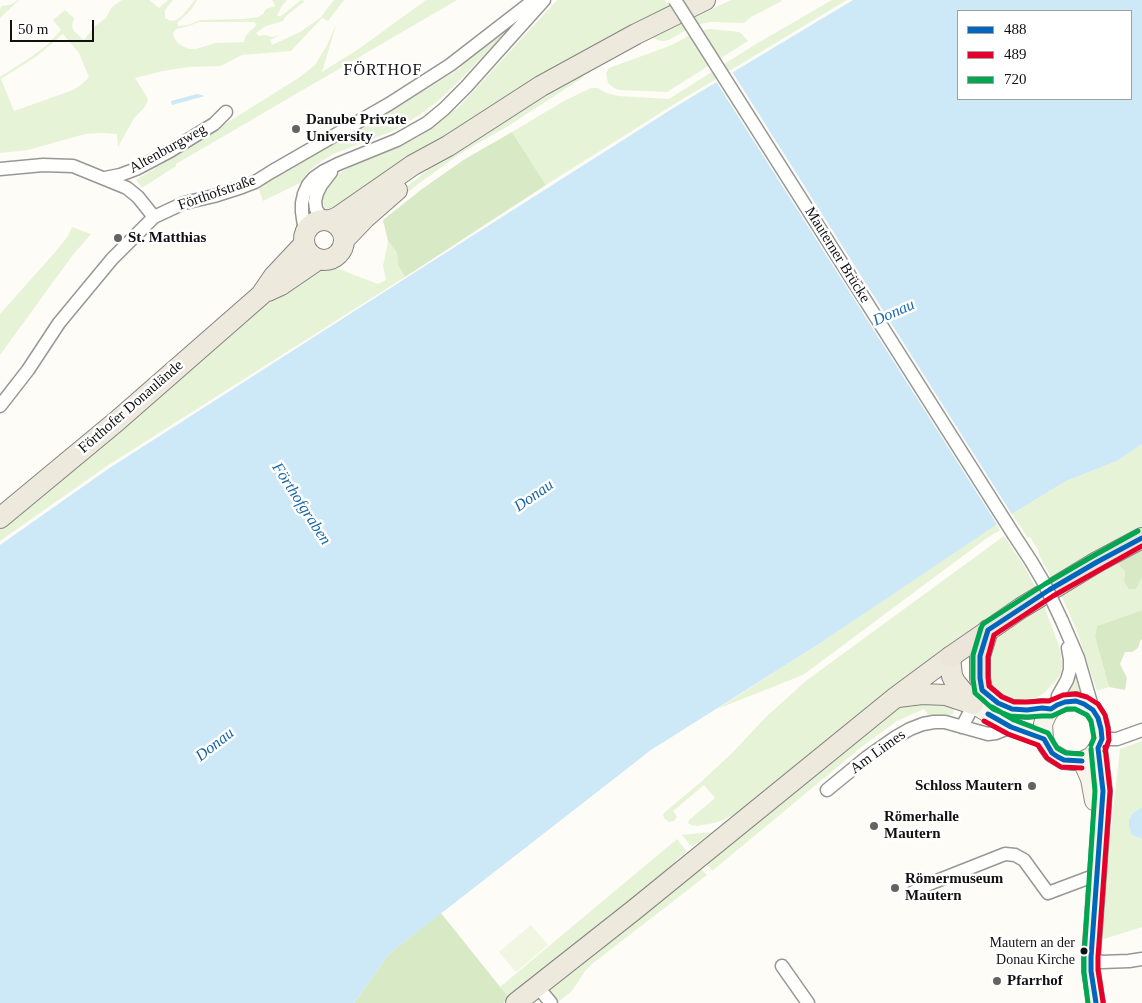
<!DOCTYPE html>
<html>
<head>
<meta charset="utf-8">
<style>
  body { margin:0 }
  #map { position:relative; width:1142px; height:1003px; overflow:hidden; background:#fdfcf7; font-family:Georgia,serif }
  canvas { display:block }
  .legend { position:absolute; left:957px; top:10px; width:175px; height:90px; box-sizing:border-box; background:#fff; border:1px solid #a0a0a0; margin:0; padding:6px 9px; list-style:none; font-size:15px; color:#111 }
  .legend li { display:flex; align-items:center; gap:10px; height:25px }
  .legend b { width:25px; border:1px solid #a0a0a0 }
  .scale { position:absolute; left:10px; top:20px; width:84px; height:22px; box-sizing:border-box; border:2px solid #111; border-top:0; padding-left:6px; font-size:15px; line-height:18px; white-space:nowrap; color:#111; -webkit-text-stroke:4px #fff; paint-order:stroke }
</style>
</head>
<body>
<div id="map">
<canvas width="1142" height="1003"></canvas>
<ul class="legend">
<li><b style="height:6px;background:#0065bd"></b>488</li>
<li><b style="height:6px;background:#e4002b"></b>489</li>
<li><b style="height:6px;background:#00a651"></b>720</li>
</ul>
<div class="scale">50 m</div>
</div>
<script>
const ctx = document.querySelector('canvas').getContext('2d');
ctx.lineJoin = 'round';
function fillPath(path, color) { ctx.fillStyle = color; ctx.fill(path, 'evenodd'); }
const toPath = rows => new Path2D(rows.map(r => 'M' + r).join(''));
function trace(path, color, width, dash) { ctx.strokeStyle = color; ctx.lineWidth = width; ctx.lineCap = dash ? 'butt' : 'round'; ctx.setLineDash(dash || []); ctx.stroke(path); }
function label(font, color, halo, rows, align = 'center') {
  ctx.font = font + ' Georgia,serif'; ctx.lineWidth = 5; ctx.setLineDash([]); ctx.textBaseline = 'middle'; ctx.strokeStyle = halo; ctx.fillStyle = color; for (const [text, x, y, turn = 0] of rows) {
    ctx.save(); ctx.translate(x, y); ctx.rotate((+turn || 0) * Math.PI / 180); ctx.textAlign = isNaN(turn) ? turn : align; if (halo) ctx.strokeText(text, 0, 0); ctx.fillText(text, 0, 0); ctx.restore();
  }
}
fillPath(toPath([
  [18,0,19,0,0,18,0,9,2,6,10,5],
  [122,0,149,0,159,8,168,0,173,0,165,10,165,18,170,21,176,20,182,16,195,0,197,0,191,10,177,23,178,26,188,25,200,20,243,19,258,17,263,14,266,9,275,6,272,0,287,0,282,6,277,16,281,16,301,0,305,1,286,16,283,21,266,26,256,33,259,36,266,35,272,37,280,35,270,40,272,45,300,32,320,18,334,0,344,0,328,21,322,18,291,51,242,55,221,66,188,67,163,71,135,78,147,97,148,101,144,108,134,118,118,147,117,134,102,133,85,134,28,150,0,153,0,77,31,57,47,45,61,30,53,20,65,10,74,18,72,26,74,31,84,40,95,26,106,18,112,7],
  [199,22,254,22,256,24,255,27,250,31,245,37,244,42,215,43,196,49,189,49,182,46,177,42,174,37,173,33,176,29,189,26],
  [63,34,79,53,89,77,82,84,73,90,14,111,1,79,37,56],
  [426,0,457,0,176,164,176,166,142,188,136,180,300,77,315,65,326,47,336,25,322,72,360,48],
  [557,0,665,0,667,3,673,0,685,0,329,211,325,209,322,200,323,194,326,188,335,176,355,164,399,147,417,138,430,129,449,113,458,108],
  [731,0,781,0,782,1,751,17,744,23,711,22,695,25,669,40,664,41,657,40,653,37],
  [832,0,847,0,673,105,546,185,512,132,564,101,591,88,598,88,606,93,618,96,669,99,756,44],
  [509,25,511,27,459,81,438,101,421,114,393,131,333,154,319,163,309,171,302,182,263,201,258,187,435,84,461,68,462,63],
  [710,29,739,32,742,34,748,41,667,92,619,90,614,88,608,83,606,73,609,68,672,45,697,31],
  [587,69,588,71,582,78,559,93,508,126,461,153,418,184,378,216,363,231,352,248,351,257,347,257,346,255,351,242,356,234,366,223,381,208,420,176,452,152,497,123,544,94],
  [72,227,91,234,72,256,0,355,0,314,57,250,68,236],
  [388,241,397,253,398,266,405,277,107,466,0,541,0,526,267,302,319,268,331,266,378,284,386,280,383,266],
  [1142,444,1142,530,1052,579,1039,555,1038,550,1030,537,1028,538,1012,514,1066,481,1117,461],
  [996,524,1000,530,987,538,803,675,717,709,822,642],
  [1004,536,1024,566,1036,588,983,621,942,649,888,690,754,802,739,812,723,820,714,823,697,826,691,825,688,823,689,820,715,798,704,785,673,811,677,817,674,821,669,822,664,818,663,815,665,812,701,782,732,753,767,716,807,680],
  [1121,557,1125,571,1124,581,1136,588,1142,578,1142,610,1097,626,1095,637,1109,687,1097,691,1077,631,1060,593],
  [1043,603,1058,643,1061,654,1062,666,1061,673,1056,681,1044,693,1036,698,1023,699,1023,705,999,698,984,676,995,638],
  [1073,675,1077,676,1083,696,1065,695],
  [923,699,955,707,953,714,944,717,928,715,924,709,897,721,864,745,712,871,705,862,897,709,909,702],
  [1142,741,1142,807,1133,813,1132,835,1142,839,1142,927,1101,940,1099,933,1120,749],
  [712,832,692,847,682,835],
  [677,839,687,852,677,859,670,870,509,998,500,987],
  [700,867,707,875,592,964,585,971,572,991,558,1002,555,1002,550,993,552,987]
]), '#e7f3d7');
fillPath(toPath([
  [512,132,546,185,405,277,398,266,397,253,388,241,383,220,422,189,465,159],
  [1142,546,1142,578,1136,589,1129,589,1124,581,1125,571,1119,565,1121,557],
  [1142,610,1142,639,1140,641,1138,648,1132,652,1125,652,1120,664,1127,678,1125,690,1109,687,1095,637,1097,626],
  [441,913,509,998,503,1003,354,1003,389,954]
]), '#d8eac5');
fillPath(toPath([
  [531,925,548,945,516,972,499,952]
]), '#f0f6e1');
fillPath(toPath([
  [853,0,1142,0,1142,444,1117,461,1066,481,1012,514,822,642,651,750,389,954,354,1003,0,1003,0,545,108,469,417,271,675,107],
  [958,11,1131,11,1131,99,958,99],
  [197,94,205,96,172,105,171,101],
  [1142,807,1142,839,1132,835,1129,827,1129,820,1133,813]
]), '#cde8f7');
fillPath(toPath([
  [731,70,1013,516,998,526,715,80]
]), '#fdfcf7');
const minor = toPath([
  [0,169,43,165,73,166,127,188,138,197,154,217],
  [105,178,120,175,136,169,170,151,214,124,226,112],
  [323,220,316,209,315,201,317,193,321,185,331,172],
  [305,233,302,212,302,203,304,194,308,185,314,178,324,171,338,164,397,140,427,123,444,109,466,87,544,0],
  [0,406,28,370,59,323,112,259,154,217,184,203,214,196,242,187,255,182,271,172,389,104,450,65,534,0],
  [1014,535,1031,561],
  [1062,621,1078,658,1093,710],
  [1057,705,1058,696,1067,680,1070,670,1070,659,1068,648],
  [962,727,977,698],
  [1102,739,1117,739,1142,730],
  [827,790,866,758,896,737,910,729,923,724,934,722,945,722,988,734,996,733,1011,727],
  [912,893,924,886,1005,854,1015,855,1024,860,1048,893,1096,875],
  [1091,957,1101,962,1129,961,1142,959],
  [782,966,808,1003],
  [537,986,551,1003]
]);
const secondary = toPath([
  [982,690,998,703,1012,709,1027,710,1042,708,1051,709],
  [1076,701,1084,704,1093,710,1098,718,1101,729,1102,739,1098,748,1092,756,1082,761,1073,761,1064,760,1052,753,1047,746,1044,739,1043,724,1047,715,1051,709,1057,705,1065,702,1076,701],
  [973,704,1011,727,1044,739],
  [1082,761,1090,779,1094,801],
  [1096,1003,1091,971,1091,957,1103,791,1098,748]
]);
const primary = toPath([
  '304 240a20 20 0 1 1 40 0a20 20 0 1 1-40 0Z',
  [329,221,338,217,413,165,448,146,541,86,636,34,705,0],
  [344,240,365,218,397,190],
  [268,291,281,285,319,259],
  [0,518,117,421,261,295,274,276,304,244],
  [950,657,952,676,955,682,973,704],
  [898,697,922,694,946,695,973,704],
  [516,1003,634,910,896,697,950,657]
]);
const trunk = toPath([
  [950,657,1021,608,1097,562,1142,538],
  [982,690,980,678,980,656,988,630]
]);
trace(minor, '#979795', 15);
trace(secondary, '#8e8d8b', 20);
trace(primary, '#858482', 22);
trace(trunk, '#858482', 22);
trace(minor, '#fffffe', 12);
trace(secondary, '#f6f4eb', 18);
trace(primary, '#ede9dc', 20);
trace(trunk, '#ece5da', 20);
const minorBridge = toPath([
  [675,0,1014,535],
  [1031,561,1044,583,1062,621]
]);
trace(minorBridge, '#979795', 15, []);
trace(minorBridge, '#fffffe', 12);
trace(toPath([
  [988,714,1011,727,1044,739,1052,753,1058,757,1064,760,1082,761],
  [1098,748,1102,739,1101,729,1098,718,1093,710,1084,704,1076,701,1065,702,1057,705,1051,709,1042,708,1027,710,1012,709,998,703,982,690,980,678,980,656,988,630,1049,590,1097,562,1142,538],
  [1096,1003,1091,971,1091,957,1103,791,1098,748]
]), '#0065bd', 5);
trace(toPath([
  [984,721,1008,734,1038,745,1047,758,1061,767,1082,768],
  [1105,751,1109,740,1108,728,1105,715,1098,704,1087,697,1076,694,1063,695,1049,701,1042,701,1027,702,1014,702,1002,697,989,686,988,677,988,657,994,635,1053,596,1101,569,1142,546],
  [1103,1002,1098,970,1098,957,1110,791,1105,747]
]), '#e4002b', 5);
trace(toPath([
  [992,707,1014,720,1048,733,1057,748,1062,751,1066,753,1082,754],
  [1091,745,1094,738,1091,721,1087,715,1075,709,1067,709,1052,716,1042,716,1027,717,1010,716,993,709,975,693,973,679,973,655,981,628,983,624,1045,584,1093,556,1138,531],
  [1088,1003,1084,972,1084,957,1095,791,1091,749]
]), '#00a651', 5);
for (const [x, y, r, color] of [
  [296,129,5,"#646362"],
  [118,238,5,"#646362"],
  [1032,786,5,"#646362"],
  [874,826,5,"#646362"],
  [895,888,5,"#646362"],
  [1084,951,4.5,"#111"],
  [997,981,5,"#646362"]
]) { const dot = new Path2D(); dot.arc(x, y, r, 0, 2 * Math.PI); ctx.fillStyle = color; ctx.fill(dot); trace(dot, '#fff', 2); }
label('14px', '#111', '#fff', [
  ["Mautern an der",1075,943],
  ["Donau Kirche",1075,960]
], 'right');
label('bold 15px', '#111', '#fff', [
  ["Danube Private",306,120],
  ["University",306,137],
  ["St. Matthias",128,238],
  ["Schloss Mautern",1022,786,"right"],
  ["Römerhalle",884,817],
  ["Mautern",884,834],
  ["Römermuseum",905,879],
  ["Mautern",905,896],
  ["Pfarrhof",1007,981]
], 'left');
label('15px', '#111', '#fff', [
  ["Altenburgweg",168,149,-29],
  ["Förthofstraße",217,193,-19],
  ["Mauterner Brücke",837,255,58],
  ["Förthofer Donaulände",131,407,-41],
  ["Am Limes",878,752,-36]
]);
ctx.letterSpacing = '1px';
label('16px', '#111', '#fff', [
  ["FÖRTHOF",383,71]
]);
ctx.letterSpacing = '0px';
label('italic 16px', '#1768a6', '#fff', [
  ["Donau",894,313,-24],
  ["Donau",534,496,-35],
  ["Förthofgraben",301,504,57],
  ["Donau",215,745,-38]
]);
</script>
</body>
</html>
